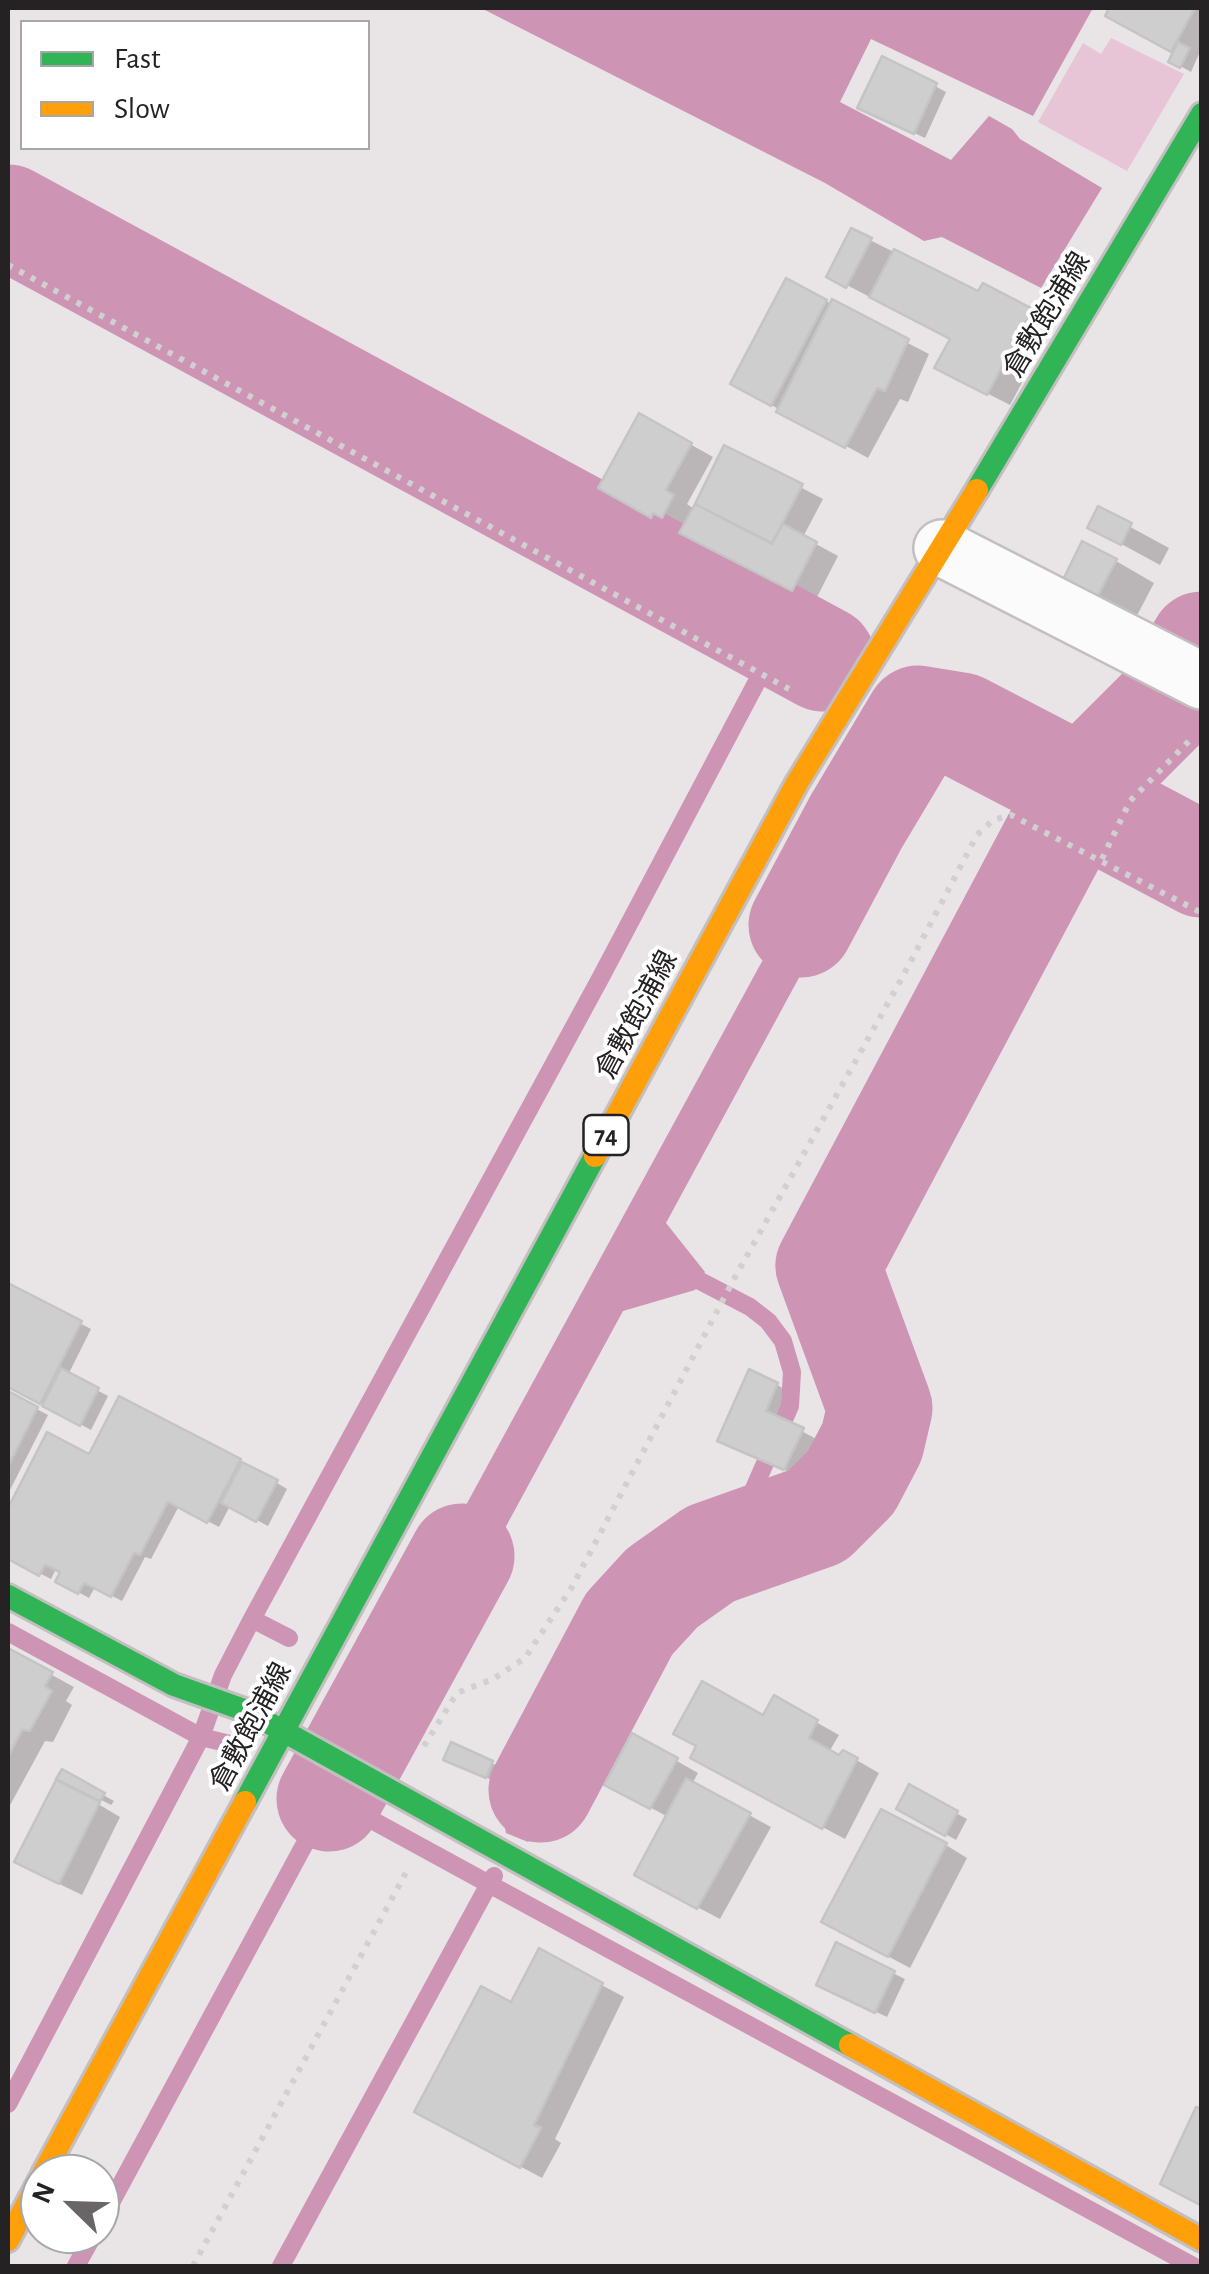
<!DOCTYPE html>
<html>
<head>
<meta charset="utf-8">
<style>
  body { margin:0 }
  #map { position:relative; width:1209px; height:2274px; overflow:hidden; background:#e9e4e6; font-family:"Alegreya Sans",sans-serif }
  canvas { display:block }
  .frame { position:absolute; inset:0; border:10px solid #252224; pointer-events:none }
  .legend { position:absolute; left:20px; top:20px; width:350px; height:130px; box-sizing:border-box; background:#fff; border:2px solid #a8a7a7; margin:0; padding:12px 18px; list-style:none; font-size:30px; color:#252224 }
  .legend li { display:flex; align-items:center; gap:20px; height:50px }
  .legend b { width:50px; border:2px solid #a8a7a7 }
  .north { position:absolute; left:20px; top:2154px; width:100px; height:100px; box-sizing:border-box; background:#fff; border:2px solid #a8a7a7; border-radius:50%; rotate:293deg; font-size:28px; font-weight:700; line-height:40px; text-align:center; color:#252224 }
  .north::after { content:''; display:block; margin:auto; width:35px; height:45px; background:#6a6668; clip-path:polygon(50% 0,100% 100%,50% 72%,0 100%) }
</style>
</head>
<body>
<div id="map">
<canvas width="1209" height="2274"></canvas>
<div class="frame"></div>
<ul class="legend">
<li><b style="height:12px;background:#30b455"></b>Fast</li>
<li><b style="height:12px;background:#ff9f0a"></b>Slow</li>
</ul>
<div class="north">N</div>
</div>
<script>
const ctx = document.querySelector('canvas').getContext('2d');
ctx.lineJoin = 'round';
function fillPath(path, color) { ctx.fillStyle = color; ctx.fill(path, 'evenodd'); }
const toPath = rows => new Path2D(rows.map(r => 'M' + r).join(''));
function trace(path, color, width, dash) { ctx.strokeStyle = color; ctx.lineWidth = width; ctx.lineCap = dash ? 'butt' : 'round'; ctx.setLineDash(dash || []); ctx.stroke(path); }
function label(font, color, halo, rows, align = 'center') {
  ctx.font = font + ' "Alegreya Sans","Noto Sans JP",sans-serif'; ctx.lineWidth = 8; ctx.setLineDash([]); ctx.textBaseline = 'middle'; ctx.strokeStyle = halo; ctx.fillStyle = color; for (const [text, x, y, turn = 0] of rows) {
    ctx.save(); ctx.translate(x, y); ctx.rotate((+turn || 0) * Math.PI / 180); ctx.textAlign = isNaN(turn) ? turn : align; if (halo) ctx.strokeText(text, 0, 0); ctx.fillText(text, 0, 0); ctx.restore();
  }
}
fillPath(toPath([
  [1111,38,1184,74,1127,171,1038,122,1083,43,1101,54]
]), '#e8c4d7');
fillPath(toPath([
  [481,8,1093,8,1033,116,871,39,840,102,951,160,989,116,1012,129,1020,139,1102,188,1041,288,942,237,924,241,825,183],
  [862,792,884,804,885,819,666,1223,705,1272,695,1290,623,1311,454,1622,444,1617,423,1660,423,1670,419,1682,406,1689,384,1678,383,1669,391,1653,398,1652,402,1644,402,1634,441,1551,760,965],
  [583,1653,625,1668,528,1842,506,1833,495,1778,545,1676,572,1674]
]), '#cd94b4');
fillPath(toPath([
  [1112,8,1202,8,1202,47,1191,72,1171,61,1175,52,1108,15],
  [935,86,946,92,925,138,871,113],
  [852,231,979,295,984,286,1054,323,1010,405,959,379,952,339,829,276],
  [787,281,929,354,908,402,900,399,868,458,755,396],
  [640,416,713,457,687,504,694,509,725,448,823,499,803,537,838,556,815,601,704,545,685,528,676,523,674,528,602,487],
  [1099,510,1169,548,1160,565,1090,527],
  [1116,561,1154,583,1132,625,1063,587],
  [8,1286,91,1329,68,1375,108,1396,91,1430,8,1385],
  [777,1385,799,1397,788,1424,824,1443,807,1480,720,1440],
  [8,1394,48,1415,8,1494],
  [48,1435,90,1458,240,1461,287,1489,268,1526,230,1506,219,1527,179,1506,151,1559,145,1557,122,1601,95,1587,89,1598,58,1581,63,1572,56,1569,51,1579,8,1557,8,1513],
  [8,1651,74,1687,66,1701,72,1705,53,1742,45,1741,8,1809],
  [775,1699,839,1735,829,1752,840,1759,844,1753,879,1773,845,1839,715,1770,763,1718],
  [633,1736,698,1773,692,1784,771,1827,720,1919,659,1887,668,1817,607,1784],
  [492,1763,502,1769,497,1782,457,1765],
  [63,1773,114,1801,111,1805,90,1794,88,1798,120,1817,82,1895,39,1874,81,1790],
  [910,1788,967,1819,956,1840,899,1808],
  [946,1845,967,1858,910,1968,846,1934],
  [837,1946,905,1979,887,2017,830,1990],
  [540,1952,624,1997,555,2139,561,2143,542,2178,439,2123,512,2005]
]), '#0003');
trace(toPath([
  [679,1270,750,1307,768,1321,783,1341,792,1372,790,1406,728,1548],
  [252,1619,289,1638],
  [8,1632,201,1737,230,1744],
  [315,1789,489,1884,494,1876],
  [8,2104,201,1737,223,1675,252,1619,601,977,781,636],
  [100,2223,329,1799],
  [76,2266,94,2234],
  [281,2266,489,1884,1193,2266]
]), '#cd94b4', 18);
trace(toPath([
  [8,217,823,659],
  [801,925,856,822,918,718,961,725,1082,788,1170,700,1202,644],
  [541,1790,629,1624,662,1588,710,1554,817,1516,851,1482,872,1442,880,1408,828,1266,1082,788,1104,813,1202,865],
  [329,1799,462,1556]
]), '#cd94b4', 105);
const building = toPath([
  [1109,8,1195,8,1171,52,1105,16,1109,8],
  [1178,42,1190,48,1180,68,1168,62,1178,42],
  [882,56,937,83,914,134,857,108,882,56],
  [851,228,872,238,846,288,826,277,851,228],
  [894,249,978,291,983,283,1033,309,987,395,934,368,950,339,869,297,894,249],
  [786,278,827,300,771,406,730,384,786,278],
  [832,299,909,339,885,391,877,388,845,448,776,412,832,299],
  [639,413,692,443,666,490,674,495,662,518,653,513,651,518,598,488,639,413],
  [724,445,803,484,772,543,695,504,724,445],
  [695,504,772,544,783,524,817,542,792,591,679,533,695,504],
  [1098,506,1132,523,1121,545,1087,528,1098,506],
  [1082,541,1117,559,1093,605,1059,588,1082,541],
  [8,1283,82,1321,40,1404,8,1387,8,1283],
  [61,1368,99,1388,80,1426,42,1406,61,1368],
  [749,1369,778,1383,766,1411,804,1428,784,1470,717,1441,749,1369],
  [8,1391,38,1407,8,1467,8,1391],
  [119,1396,241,1459,207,1523,168,1502,140,1555,134,1553,111,1597,84,1583,78,1594,55,1582,60,1572,45,1565,39,1576,8,1559,8,1508,47,1432,89,1454,119,1396],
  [242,1462,278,1480,256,1522,221,1503,242,1462],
  [8,1648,53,1672,45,1686,52,1691,30,1731,22,1730,8,1757,8,1648],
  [702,1681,763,1715,774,1695,818,1720,809,1738,839,1755,843,1750,858,1758,822,1829,690,1758,696,1746,673,1734,702,1681],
  [632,1733,678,1758,650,1809,604,1785,632,1733],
  [451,1742,493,1761,486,1778,443,1760,451,1742],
  [62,1769,105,1793,100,1801,56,1779,62,1769],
  [686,1778,751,1813,697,1909,634,1875,686,1778],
  [56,1780,100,1802,59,1884,14,1862,56,1780],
  [909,1784,958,1811,945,1836,896,1809,909,1784],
  [881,1809,947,1843,888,1957,821,1922,881,1809],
  [836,1942,895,1971,875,2013,816,1985,836,1942],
  [539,1948,603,1983,534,2125,541,2128,520,2168,414,2112,481,1986,511,2002,539,1948],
  [1196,2107,1202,2109,1202,2206,1160,2184,1196,2107]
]);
fillPath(building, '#cececf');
trace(building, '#c4c4c5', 2.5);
const street = toPath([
  [942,548,1202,681]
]);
const fast = toPath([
  [977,490,1202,114],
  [8,1596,174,1685,247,1711,850,2045],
  [245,1802,595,1156]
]);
const slow = toPath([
  [595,1156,797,783,977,490],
  [850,2045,1202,2240],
  [43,2174,245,1802],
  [8,2240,40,2180]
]);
trace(street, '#c3bfc0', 60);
trace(fast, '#c3bfc0', 28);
trace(slow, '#c3bfc0', 28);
trace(toPath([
  [8,265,789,689],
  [1102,859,1130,801,1194,736],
  [424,1746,457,1693,493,1679,525,1658,572,1587,734,1279,903,976,977,835,993,820,1011,815,1202,913],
  [193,2266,409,1867]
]), '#d0d0d0', 6, [5, 8]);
trace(street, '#fcfbfb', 55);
trace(fast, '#30b455', 22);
trace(slow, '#ff9f0a', 22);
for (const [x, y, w] of [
  [606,1135,45]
]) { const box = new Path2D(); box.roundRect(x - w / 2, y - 20, w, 40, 8); ctx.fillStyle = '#fff'; ctx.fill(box); trace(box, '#252224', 2.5); }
label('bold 25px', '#252224', null, [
  ["74",606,1135]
]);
label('28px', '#252224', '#fff', [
  ["倉敷飽浦線",1047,315,-59],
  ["倉敷飽浦線",637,1015,-62],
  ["倉敷飽浦線",251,1727,-62]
]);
</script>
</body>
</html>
